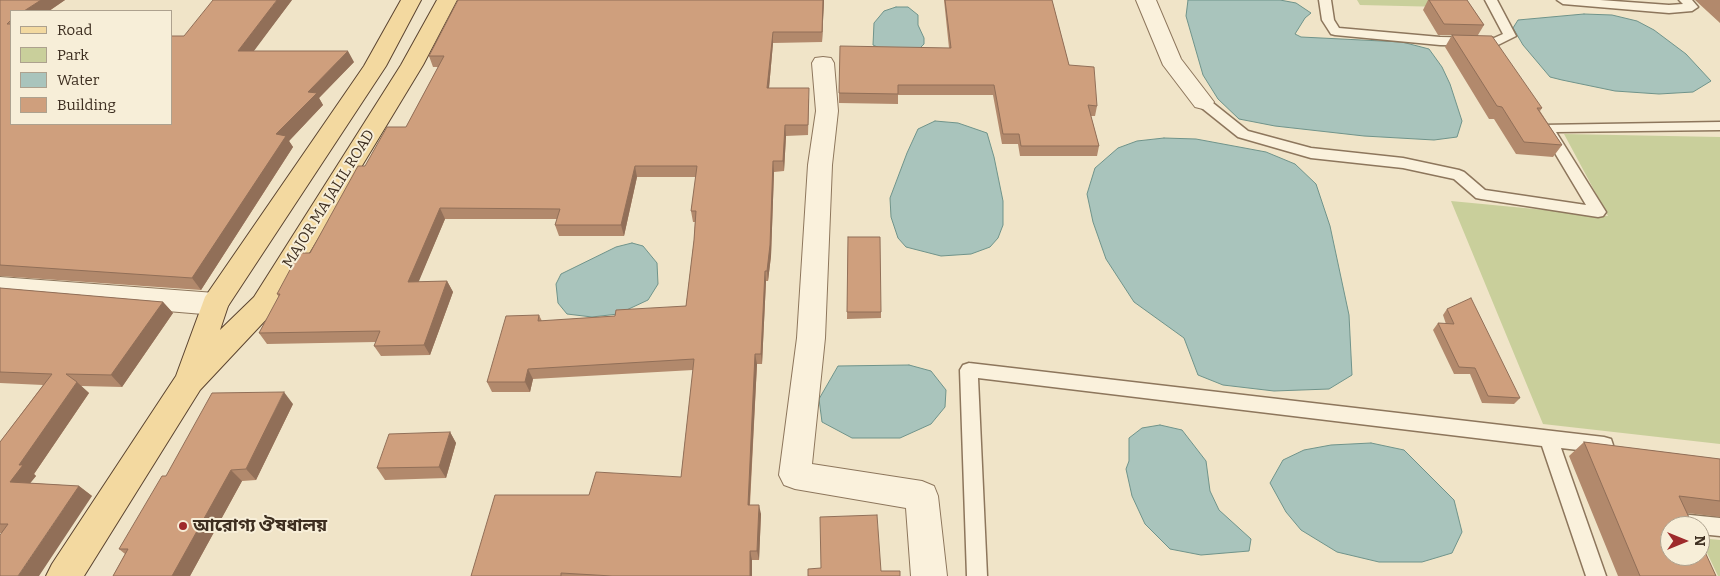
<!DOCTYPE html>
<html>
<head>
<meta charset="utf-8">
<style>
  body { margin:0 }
  #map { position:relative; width:1720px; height:576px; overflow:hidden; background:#f0e4c8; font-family:Bitter,serif }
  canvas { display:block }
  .legend { position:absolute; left:10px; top:10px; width:162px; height:115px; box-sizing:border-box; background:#f7eed8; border:1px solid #ada18e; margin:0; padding:6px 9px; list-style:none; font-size:15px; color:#3d2e20 }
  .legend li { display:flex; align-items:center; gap:10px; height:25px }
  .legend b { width:25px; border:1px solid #ada18e }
  .north { position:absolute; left:1660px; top:516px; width:50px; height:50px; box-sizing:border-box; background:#f7eed8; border:1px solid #ada18e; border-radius:50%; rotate:90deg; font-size:14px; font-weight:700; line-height:20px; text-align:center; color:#3d2e20 }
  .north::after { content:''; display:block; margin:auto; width:18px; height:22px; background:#9e2a2b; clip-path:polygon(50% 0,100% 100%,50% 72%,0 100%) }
</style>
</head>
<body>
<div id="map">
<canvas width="1720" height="576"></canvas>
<ul class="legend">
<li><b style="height:6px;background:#f3d9a0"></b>Road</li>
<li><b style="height:14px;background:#c9cf9b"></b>Park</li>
<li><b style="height:14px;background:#a9c4bc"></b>Water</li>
<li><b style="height:14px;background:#cf9f7d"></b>Building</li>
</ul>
<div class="north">N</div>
</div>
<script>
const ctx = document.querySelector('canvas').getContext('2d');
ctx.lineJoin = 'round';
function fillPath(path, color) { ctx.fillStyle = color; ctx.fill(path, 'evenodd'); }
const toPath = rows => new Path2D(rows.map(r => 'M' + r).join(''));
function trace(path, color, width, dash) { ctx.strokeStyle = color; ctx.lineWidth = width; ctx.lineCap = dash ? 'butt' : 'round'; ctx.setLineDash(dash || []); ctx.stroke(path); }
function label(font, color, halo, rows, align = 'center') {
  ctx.font = font + ' Bitter,"Noto Sans Bengali",serif'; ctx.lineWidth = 4; ctx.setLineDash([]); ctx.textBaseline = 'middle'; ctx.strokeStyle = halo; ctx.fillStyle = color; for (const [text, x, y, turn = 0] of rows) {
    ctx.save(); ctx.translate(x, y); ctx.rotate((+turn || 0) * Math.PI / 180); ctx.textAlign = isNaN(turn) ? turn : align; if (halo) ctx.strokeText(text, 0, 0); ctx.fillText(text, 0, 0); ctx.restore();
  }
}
fillPath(toPath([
  [1357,0,1439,0,1444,7,1360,5],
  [1564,134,1720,137,1720,444,1543,424,1451,201,1608,216],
  [1700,538,1720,540,1720,576,1718,576]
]), '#c9cf9b');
const water = toPath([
  [1188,0,1280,0,1296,3,1311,13,1305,18,1295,34,1301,37,1402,42,1429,49,1442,67,1450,84,1462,121,1457,137,1434,140,1364,136,1275,126,1239,119,1218,99,1203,75,1186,16,1188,0],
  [896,7,908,7,918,15,918,25,924,38,924,44,919,49,884,50,873,45,874,23,884,11,896,7],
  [1584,14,1612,15,1637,21,1654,30,1686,54,1711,81,1693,92,1659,94,1615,91,1562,80,1550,77,1523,45,1513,28,1518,20,1584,14],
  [935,121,958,123,987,133,994,157,1003,201,1003,225,998,238,990,247,971,254,941,256,906,247,898,238,891,217,890,198,907,153,918,129,935,121],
  [1164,138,1196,139,1266,152,1295,164,1316,184,1330,226,1349,315,1352,375,1329,389,1274,391,1223,385,1198,375,1184,338,1134,302,1106,259,1093,222,1087,194,1095,168,1118,148,1137,141,1164,138],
  [632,243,643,246,657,263,658,284,648,300,618,314,592,317,567,314,558,303,556,284,561,274,616,247,632,243],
  [909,365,931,371,946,390,945,407,931,424,900,438,852,438,822,422,819,399,838,366,909,365],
  [1160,425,1182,430,1206,461,1210,491,1219,510,1251,539,1249,551,1201,555,1170,549,1145,524,1132,496,1126,469,1129,461,1129,438,1142,428,1160,425],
  [1371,443,1404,450,1454,500,1462,532,1452,553,1422,562,1379,562,1337,552,1301,530,1286,512,1270,483,1283,460,1304,450,1331,445,1371,443]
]);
fillPath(water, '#a9c4bc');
trace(water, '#6f938a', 1);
const service = toPath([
  [1319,0,1331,0,1334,20,1339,28,1440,37,1494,38,1503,34,1485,0,1497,0,1516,36,1496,46,1440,45,1335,35,1331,34,1322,20,1319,0],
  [1557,0,1600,0,1669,5,1683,4,1679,0,1692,0,1698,7,1692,11,1669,13,1563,4,1557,0],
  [1203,98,1208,99,1248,131,1311,148,1403,158,1459,170,1464,172,1485,190,1586,205,1540,128,1542,125,1720,122,1720,130,1556,132,1606,212,1603,216,1598,217,1481,199,1476,198,1454,179,1403,168,1311,158,1238,137,1198,105,1196,102,1203,98],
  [969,363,1604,437,1611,439,1613,445,1611,451,1604,453,1561,448,1606,576,1586,576,1542,446,978,378,987,576,967,576,960,370,963,365,969,363],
  [1680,514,1720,518,1720,536,1700,534,1700,526,1671,526,1670,523,1673,517,1680,514]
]);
const minor = toPath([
  [1136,0,1156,0,1181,59,1214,102,1211,107,1203,109,1195,107,1163,65,1136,0],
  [823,57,831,58,834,63,838,111,832,165,825,338,812,464,922,481,934,486,938,496,947,576,911,576,906,508,795,489,784,485,779,475,797,338,808,165,816,111,812,63,815,58,823,57],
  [0,277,215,293,225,297,229,304,225,311,215,315,0,297,0,277]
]);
const primary = toPath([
  [401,0,421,0,386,66,228,306,220,330,254,297,401,65,437,0,457,0,423,65,274,311,200,390,84,576,46,576,52,564,176,376,205,297,364,66,401,0]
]);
trace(service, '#8d765c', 3);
trace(minor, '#8d765c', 2);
trace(primary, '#5b4430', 2);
fillPath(service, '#faf1dc');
fillPath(minor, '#faf1dc');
fillPath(primary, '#f3d9a0');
fillPath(toPath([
  [0,0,65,0,49,11,11,11,11,124,184,36,292,0,253,51,354,62,319,98,323,105,289,141,293,147,201,290,0,276],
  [458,0,824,0,822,42,773,43,769,88,809,99,808,135,786,136,784,171,774,172,771,256,768,281,766,281,762,364,757,364,750,505,761,514,759,560,752,560,752,576,471,576,589,495,681,477,693,370,533,379,530,392,492,392,487,382,539,315,542,321,615,316,686,306,694,240,695,222,693,222,691,211,696,177,637,177,624,236,559,236,555,225,557,219,445,219,418,282,447,281,453,292,430,355,381,356,374,346,376,342,267,344,259,333,279,297,277,294,310,253,365,166,406,127,438,67,433,67,429,56],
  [944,0,1052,0,1069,65,1097,106,1095,116,1091,116,1099,146,1097,156,1020,156,1018,144,1002,144,993,95,898,95,898,104,839,103,839,93,949,48],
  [1428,0,1467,0,1484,25,1478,35,1542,108,1540,111,1562,145,1553,157,1516,154,1494,119,1489,119,1445,47,1452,35,1438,35,1423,10],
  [1695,0,1720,0,1720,23],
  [848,237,881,312,881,318,847,319],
  [0,288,163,302,173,313,122,387,81,386,89,393,34,474,36,476,30,483,79,486,92,496,2,533,0,533,0,442,43,385,0,383],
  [1447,309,1520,398,1514,404,1482,403,1470,374,1454,374,1433,330,1438,323,1446,324,1443,315],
  [293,404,256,480,242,481,190,576,113,576,125,554,119,549,166,476],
  [450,432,456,443,446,478,385,480,377,468],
  [1584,442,1720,459,1720,517,1687,513,1716,576,1618,576,1569,456]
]), '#b2896c');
fillPath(toPath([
  [41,0,65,0,49,11,24,11],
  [277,0,292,0,245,63,238,51],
  [823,0,824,0,822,42,822,32],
  [773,32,773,43,768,99,767,88],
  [348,51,354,62,319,98,323,105,289,141,293,147,201,290,192,278,276,134,308,92],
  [785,125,786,136,784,171,783,161],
  [773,161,774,172,771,256,768,281,767,271],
  [635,166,637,177,624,236,621,225],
  [440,208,445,219,414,293,408,282],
  [765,271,766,281,762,364,761,354],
  [447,281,453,292,430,355,424,345],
  [163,302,173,313,122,387,111,375],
  [755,354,757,364,749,515,748,505],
  [528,369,533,379,530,392,525,382],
  [77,382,89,393,34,474,36,476,23,492,10,482,19,465],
  [284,392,293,404,256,480,246,469],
  [450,432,456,443,446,478,439,467],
  [231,470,242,481,190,576,172,576],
  [79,486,92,496,39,576,18,576],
  [759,505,761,514,759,560,757,551],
  [750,551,752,560,752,576,750,576]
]), '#916f58');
const building = toPath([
  [0,0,41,0,24,11,11,11,11,20,7,24,11,24,11,124,171,124,171,36,184,36,213,0,277,0,238,51,348,51,308,92,317,93,276,134,286,136,192,278,0,265,0,0],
  [458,0,823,0,822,32,773,32,767,88,809,88,808,125,785,125,783,161,773,161,770,245,767,271,765,271,761,354,755,354,748,505,759,505,757,551,750,551,750,576,612,576,561,573,561,576,471,576,495,495,589,495,596,472,681,477,694,359,528,369,525,382,487,382,506,316,539,315,538,321,615,316,616,310,686,306,694,240,696,211,691,211,697,166,635,166,621,225,555,225,560,209,440,208,408,282,447,281,424,345,374,346,380,331,259,333,280,294,277,294,299,253,310,253,358,166,365,166,387,127,406,127,444,56,429,56,458,0],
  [945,0,1052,0,1069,65,1094,67,1097,106,1088,105,1099,146,1021,146,1019,134,1003,134,994,85,898,85,898,94,839,93,840,46,951,48,945,0],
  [1429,0,1467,0,1484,25,1444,24,1429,0],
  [1452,35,1492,36,1542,108,1537,108,1562,145,1524,142,1502,107,1497,106,1452,35],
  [848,237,880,237,881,312,847,312,848,237],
  [0,288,163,302,111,375,66,374,77,382,19,465,23,465,10,482,79,486,18,576,0,576,0,535,8,524,0,524,0,442,52,374,0,372,0,288],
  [1471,298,1520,398,1488,396,1475,368,1459,367,1438,323,1454,324,1447,309,1471,298],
  [284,392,246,469,231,470,172,576,113,576,128,549,119,549,162,476,166,476,212,393,284,392],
  [450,432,439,467,377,468,389,434,450,432],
  [1584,442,1720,459,1720,501,1679,496,1693,526,1670,526,1670,556,1700,556,1700,541,1716,576,1640,576,1584,442],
  [877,515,881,571,900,571,900,576,808,576,808,569,821,568,820,517,877,515]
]);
fillPath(building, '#cf9f7d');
trace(building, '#916f58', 1);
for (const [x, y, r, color] of [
  [183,526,5,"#9e2a2b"]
]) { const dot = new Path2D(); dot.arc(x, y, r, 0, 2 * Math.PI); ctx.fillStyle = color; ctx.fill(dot); trace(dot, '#f7eed8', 2); }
label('15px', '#3d2e20', '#f7eed8', [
  ["MAJOR MA JALIL ROAD",329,199,-58]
]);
label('bold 18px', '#3d2e20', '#f7eed8', [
  ["আরোগ্য ঔষধালয়",193,526]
], 'left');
</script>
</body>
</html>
